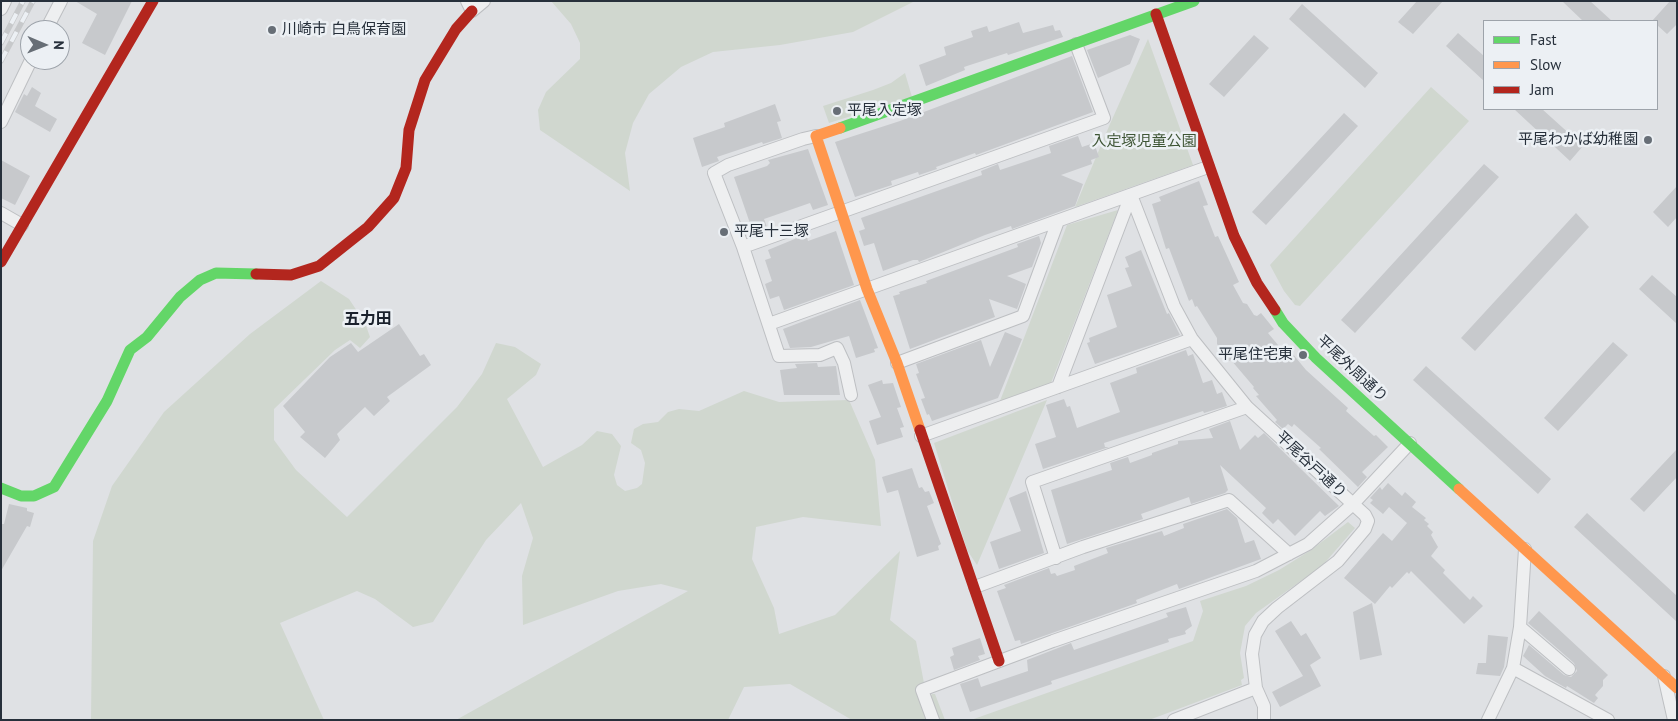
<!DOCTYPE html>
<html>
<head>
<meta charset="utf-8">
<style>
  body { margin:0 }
  #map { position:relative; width:1678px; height:721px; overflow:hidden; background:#dfe1e4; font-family:"PT Sans",sans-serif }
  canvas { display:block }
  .frame { position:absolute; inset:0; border:2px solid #27303b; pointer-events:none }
  .legend { position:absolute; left:1483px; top:20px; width:175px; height:90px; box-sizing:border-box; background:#ecf0f4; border:1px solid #9da3aa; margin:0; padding:6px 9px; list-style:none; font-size:15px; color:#27303b }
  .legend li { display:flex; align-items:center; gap:10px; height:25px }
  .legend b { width:25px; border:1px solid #9da3aa }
  .north { position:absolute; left:20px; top:20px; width:50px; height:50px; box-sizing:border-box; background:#ecf0f4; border:1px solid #9da3aa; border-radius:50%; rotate:91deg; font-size:14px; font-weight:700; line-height:20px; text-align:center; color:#27303b }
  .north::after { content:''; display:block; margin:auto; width:18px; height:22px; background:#676e76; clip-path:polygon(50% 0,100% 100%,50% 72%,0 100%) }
</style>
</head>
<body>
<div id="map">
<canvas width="1678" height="721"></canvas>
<div class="frame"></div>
<ul class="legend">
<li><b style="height:6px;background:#63d668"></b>Fast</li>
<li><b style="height:6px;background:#ff974d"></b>Slow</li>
<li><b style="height:6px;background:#b3261e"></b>Jam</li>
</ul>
<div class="north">N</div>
</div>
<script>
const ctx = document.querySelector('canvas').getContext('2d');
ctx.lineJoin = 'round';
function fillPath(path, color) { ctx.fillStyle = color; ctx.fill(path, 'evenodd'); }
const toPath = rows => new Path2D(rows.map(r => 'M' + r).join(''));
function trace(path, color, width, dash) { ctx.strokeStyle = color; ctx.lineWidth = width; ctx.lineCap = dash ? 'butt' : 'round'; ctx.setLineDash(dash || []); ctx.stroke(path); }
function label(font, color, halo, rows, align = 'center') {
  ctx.font = font + ' "PT Sans","Noto Sans JP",sans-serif'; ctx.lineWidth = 5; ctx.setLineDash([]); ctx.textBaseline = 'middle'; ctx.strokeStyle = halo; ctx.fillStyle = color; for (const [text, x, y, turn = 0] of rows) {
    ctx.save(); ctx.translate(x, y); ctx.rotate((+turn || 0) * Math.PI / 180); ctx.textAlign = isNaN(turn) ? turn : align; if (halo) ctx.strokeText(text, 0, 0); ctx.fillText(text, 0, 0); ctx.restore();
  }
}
fillPath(toPath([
  [551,1,915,1,853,32,780,45,713,52,681,67,649,94,633,123,625,153,630,191,540,130,538,110,546,92,580,59,580,43,571,24],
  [1148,39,1193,165,1075,207,1110,124],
  [905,73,912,97,829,123,823,106,873,90,891,83],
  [1431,87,1469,121,1300,306,1295,305,1284,291,1270,265],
  [1118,210,1051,383,1000,401,1067,225],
  [321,281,349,299,365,323,370,337,360,348,350,340,335,350,274,409,274,440,296,470,347,517,457,407,482,374,496,343,515,347,541,364,536,375,507,399,543,467,582,445,597,431,612,434,621,446,614,475,617,485,625,491,637,488,642,484,645,463,641,450,631,443,634,429,643,424,658,422,668,412,679,409,699,411,744,391,779,402,849,400,875,460,881,526,803,517,756,527,752,559,774,608,779,634,835,615,900,551,890,620,916,641,931,720,852,720,790,684,744,687,728,720,456,720,688,591,661,584,618,591,523,625,522,576,533,538,521,503,486,540,433,622,413,627,375,599,357,591,280,623,324,720,91,720,93,541,112,486,164,412,250,334],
  [1047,400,977,565,967,550,934,443],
  [1348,522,1355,528,1322,566,1256,613,1245,626,1240,653,1244,678,1241,680,1242,685,1149,720,971,720,1193,641,1203,611,1200,601,1246,586,1279,570,1311,550],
  [932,694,935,694,945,720,936,720,929,699]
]), '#d0d7cf');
fillPath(toPath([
  [75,1,132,1,105,55,82,43,97,14],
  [1417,1,1443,1,1413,34,1398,22],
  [1562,1,1590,1,1612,21,1583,21],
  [1670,1,1677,1,1677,24,1667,34,1657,25,1657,21,1652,21],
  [1302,4,1378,73,1365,88,1289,19],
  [1019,22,1023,33,1053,25,1055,31,1060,30,1063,37,1008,55,1007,53,970,65,964,67,965,70,926,86,919,65,946,55,944,47,973,37,971,31,987,26,989,32],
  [1458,33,1484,56,1484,81,1446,46],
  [1130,35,1140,39,1130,64,1098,78,1087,50],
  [1254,35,1269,48,1224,97,1209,84],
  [1072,56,1093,112,976,155,975,153,936,167,937,169,919,175,918,172,891,181,892,185,855,197,835,142,900,121],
  [32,87,41,93,35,106,57,119,50,132,15,112,24,94,27,96],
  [775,104,781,121,777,122,782,138,763,144,762,142,717,157,719,161,702,167,693,138,725,127,724,123],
  [1514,109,1542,109,1583,146,1570,161],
  [1344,113,1358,126,1266,225,1252,212],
  [1078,136,1082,147,1094,143,1099,157,1091,160,1092,164,1061,175,1083,184,1075,206,1012,229,1011,226,985,235,919,262,918,260,913,260,883,271,874,243,864,246,859,231,865,229,861,218,982,175,981,171,998,164,1000,170,1051,153,1049,146],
  [808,149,828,205,813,210,810,203,764,219,767,227,753,232,734,177,767,166,770,163,768,160],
  [1,160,30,176,15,205,1,198],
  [1484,164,1499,177,1355,333,1341,320],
  [1199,181,1208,205,1203,206,1215,237,1218,236,1239,282,1233,285,1243,303,1247,304,1254,315,1257,316,1261,313,1274,329,1268,333,1288,357,1292,353,1306,370,1348,408,1346,411,1374,436,1376,435,1388,447,1362,472,1367,477,1358,487,1319,449,1321,448,1294,424,1292,427,1288,424,1283,429,1275,422,1277,420,1256,396,1259,395,1253,388,1254,387,1231,360,1229,361,1217,344,1217,338,1197,306,1195,307,1192,299,1189,301,1169,248,1166,249,1152,204,1161,201,1159,197],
  [1677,186,1677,217,1668,227,1653,212],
  [1576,213,1589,227,1475,351,1461,338],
  [836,231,854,285,784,310,779,296,770,299,765,284,772,281,765,260,771,258,768,250,802,236,803,239,807,237,808,241],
  [1039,236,1041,243,1032,267,1007,276,1026,284,1017,309,989,299,995,317,910,349,893,296,900,294,899,292,927,283,926,281,1018,247,1017,244],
  [1141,250,1167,314,1169,313,1180,335,1095,364,1087,343,1090,342,1089,338,1117,327,1107,295,1132,286,1125,268,1129,267,1125,257],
  [1652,275,1677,297,1677,324,1639,289],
  [860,300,878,348,874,349,875,352,856,358,849,336,811,347,790,348,783,329],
  [399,324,420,356,424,354,431,365,387,397,390,401,374,416,365,407,337,434,340,440,325,458,300,437,305,432,283,406,330,357,351,343,358,352],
  [1005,332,1022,339,998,398,932,421,929,414,927,415,921,399,925,398,916,374,919,373,916,364,981,340,990,367],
  [1613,342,1628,355,1558,431,1544,418],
  [1186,350,1188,356,1193,354,1203,383,1212,380,1217,394,1222,392,1227,406,1204,413,1203,411,1104,443,1105,447,1109,447,1043,469,1035,444,1056,437,1046,405,1064,399,1067,407,1070,406,1077,428,1120,412,1110,383,1137,373,1136,368],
  [817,363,818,367,836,366,840,395,784,395,780,370,797,368,795,364],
  [1426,366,1551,479,1538,494,1413,380],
  [882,380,883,384,893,383,901,407,897,408,904,427,900,428,903,437,877,445,869,421,881,417,868,385],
  [1230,421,1240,450,1255,435,1258,438,1264,433,1339,506,1325,516,1320,511,1295,536,1278,519,1273,524,1262,513,1266,508,1220,465,1228,490,1225,493,1191,504,1189,497,1141,514,1143,519,1067,544,1051,490,1112,470,1110,463,1128,457,1130,463,1152,455,1152,453,1178,444,1178,441,1213,438,1209,429],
  [1677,449,1677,477,1644,512,1630,499],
  [912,468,919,488,922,487,925,492,929,491,934,503,927,506,941,544,938,546,939,550,917,557,898,490,887,493,882,477],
  [1388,483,1402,496,1405,492,1416,502,1412,507,1426,518,1424,520,1429,524,1427,526,1433,532,1431,535,1438,547,1431,556,1445,570,1443,573,1470,600,1473,596,1483,606,1464,624,1411,571,1409,574,1407,572,1392,588,1390,586,1375,604,1344,578,1383,533,1392,541,1407,523,1389,507,1383,514,1370,503,1373,500,1370,498,1380,487,1382,490],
  [1026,491,1044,553,999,569,990,542,1021,531,1009,498],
  [9,504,27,508,27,511,34,513,30,527,27,526,1,571,1,524,4,524],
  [1227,509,1237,518,1245,543,1254,540,1261,559,1179,589,1177,584,1136,600,1137,603,1021,644,1020,640,1015,641,997,591,1006,588,1004,585,1049,568,1051,574,1055,573,1057,576,1075,570,1074,566,1108,553,1106,548,1162,531,1164,536,1184,528,1183,524],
  [1587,513,1677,596,1677,622,1574,527],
  [1372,603,1382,655,1360,660,1353,612],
  [1186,607,1192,626,1185,631,1186,634,1168,639,1169,642,1051,681,1052,684,970,712,960,684,978,678,981,687,1028,671,1027,660,1071,643,1074,650,1168,617,1166,613],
  [1539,611,1608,675,1603,680,1603,686,1595,695,1598,698,1594,703,1567,686,1566,688,1545,676,1523,656,1529,645,1564,675,1571,677,1577,671,1574,663,1528,623],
  [1291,621,1301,636,1306,633,1321,658,1310,665,1321,686,1280,707,1272,692,1303,676,1275,631],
  [1488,635,1508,637,1504,667,1500,676,1476,674,1478,663,1486,663],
  [980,638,985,654,978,656,980,660,954,670,950,657,954,655,952,648]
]), '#c7c9cc');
const street = toPath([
  [467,1,472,11,484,1],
  [1,9,5,1],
  [46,30,61,1],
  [1,122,31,60],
  [816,136,803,139,728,165,714,173,743,247,1104,118,1076,44],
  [1131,195,1174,306,1192,339,1247,407,1365,515,1368,521,1365,529,1338,561,1277,608,1263,621,1255,635,1252,654,1256,688,1264,706,1264,720],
  [1,213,22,225],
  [743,247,779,356,820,355,837,348,844,363,851,395],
  [769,324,1208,167],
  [897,363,1023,316,1058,221],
  [1058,387,1131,195],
  [921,436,1192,339],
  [1056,558,1032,482,1247,407],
  [975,587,1083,547,1229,500,1289,554],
  [1520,627,1569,669],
  [1513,668,1608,720],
  [1664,676,1674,720],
  [933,720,922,690,1053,641,1256,571,1308,544,1353,504,1410,443],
  [1174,720,1256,688],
  [1488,720,1513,668,1520,627,1525,549]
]);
trace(street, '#bdbfc2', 14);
trace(street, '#eeeff0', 12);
trace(toPath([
  [840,128,1194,1],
  [1275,310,1283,323,1316,358,1459,489],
  [1,488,21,496,34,496,54,487,107,401,130,350,147,337,180,297,200,280,216,273,256,274]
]), '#63d668', 11);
trace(toPath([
  [840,128,816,136,867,289,897,363,920,430],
  [1459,489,1677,688]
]), '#ff974d', 11);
trace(toPath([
  [1156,14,1234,236,1257,283,1275,310],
  [1,262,153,1],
  [256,274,291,275,319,266,368,227,394,198,406,168,409,130,425,80,456,29,472,11],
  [920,430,999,661]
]), '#b3261e', 11);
const rail = toPath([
  [1,43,23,1],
  [1,61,33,1]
]);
trace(rail, '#c7c9cb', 5.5);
trace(rail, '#ecf0f4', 4, [11]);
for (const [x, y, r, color] of [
  [272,30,5,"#676e76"],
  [837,111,5,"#676e76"],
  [1648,140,5,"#676e76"],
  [724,232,5,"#676e76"],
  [1303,355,5,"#676e76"]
]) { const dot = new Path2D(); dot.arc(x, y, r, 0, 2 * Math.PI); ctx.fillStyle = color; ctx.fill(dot); trace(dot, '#ecf0f4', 2); }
label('15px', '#27303b', '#ecf0f4', [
  ["川崎市 白鳥保育園",282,30],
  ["平尾入定塚",847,111],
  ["平尾わかば幼稚園",1638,140,"right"],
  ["平尾十三塚",734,232],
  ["平尾住宅東",1293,355,"right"]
], 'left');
label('15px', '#3f5636', '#ecf0f4', [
  ["入定塚児童公園",1144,142]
]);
label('15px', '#27303b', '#ecf0f4', [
  ["平尾外周通り",1352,369,43],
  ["平尾谷戸通り",1311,465,43]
]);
label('bold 16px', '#1a212c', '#ecf0f4', [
  ["五力田",368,319]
]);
</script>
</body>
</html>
